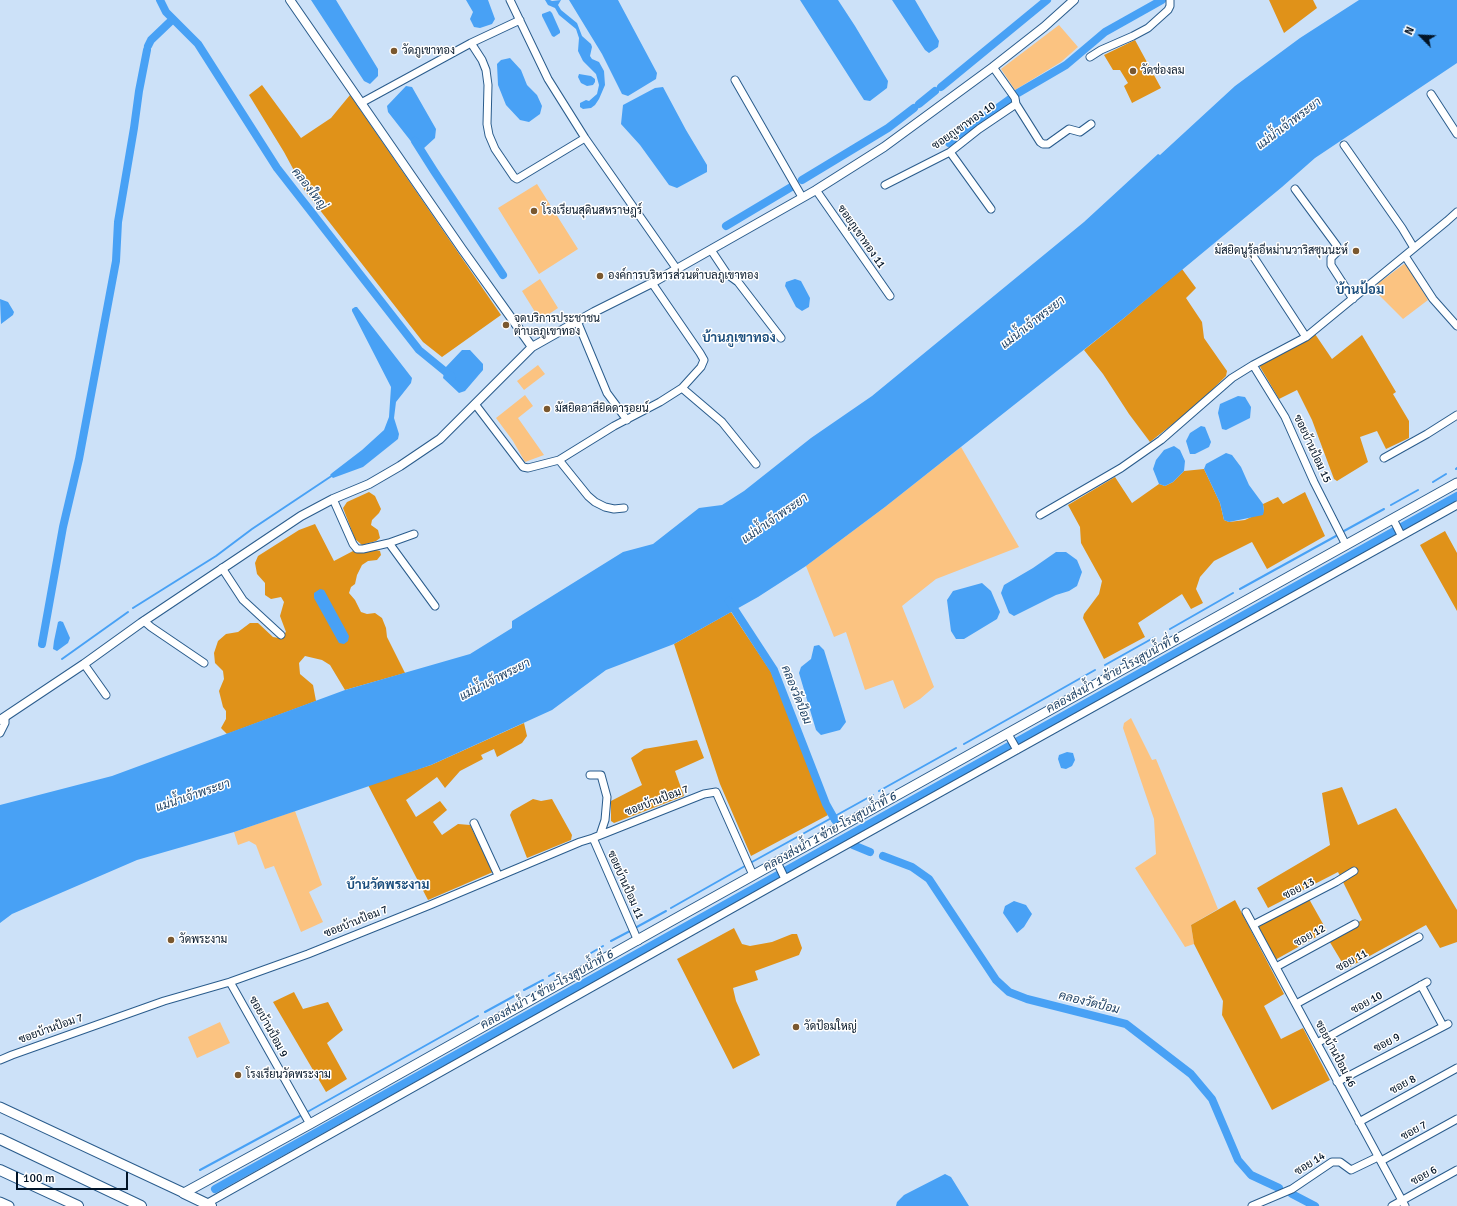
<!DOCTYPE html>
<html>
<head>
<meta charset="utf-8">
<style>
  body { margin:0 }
  #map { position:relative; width:1457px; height:1206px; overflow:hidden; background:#cce1f8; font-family:Signika,sans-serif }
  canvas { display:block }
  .north { position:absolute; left:1401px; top:16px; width:40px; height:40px; -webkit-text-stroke:3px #fff; paint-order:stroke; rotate:294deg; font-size:11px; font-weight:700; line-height:16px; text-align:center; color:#021427 }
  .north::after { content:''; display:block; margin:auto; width:14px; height:18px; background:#021427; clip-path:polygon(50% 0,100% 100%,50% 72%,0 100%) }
  .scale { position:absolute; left:16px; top:1172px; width:112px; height:18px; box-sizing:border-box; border:2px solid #021427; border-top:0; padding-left:5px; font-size:12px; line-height:14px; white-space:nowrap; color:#021427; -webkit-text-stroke:3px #fff; paint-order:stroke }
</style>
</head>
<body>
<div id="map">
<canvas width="1457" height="1206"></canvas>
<div class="north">N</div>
<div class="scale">100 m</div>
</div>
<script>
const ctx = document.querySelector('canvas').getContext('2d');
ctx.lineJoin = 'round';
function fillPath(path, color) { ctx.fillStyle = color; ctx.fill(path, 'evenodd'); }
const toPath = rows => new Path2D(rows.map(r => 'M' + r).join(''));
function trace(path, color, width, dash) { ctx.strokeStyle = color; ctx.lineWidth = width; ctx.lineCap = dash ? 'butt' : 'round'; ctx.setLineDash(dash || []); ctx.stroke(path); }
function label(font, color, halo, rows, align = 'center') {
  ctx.font = font + ' Signika,Sarabun,sans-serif'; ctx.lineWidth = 3; ctx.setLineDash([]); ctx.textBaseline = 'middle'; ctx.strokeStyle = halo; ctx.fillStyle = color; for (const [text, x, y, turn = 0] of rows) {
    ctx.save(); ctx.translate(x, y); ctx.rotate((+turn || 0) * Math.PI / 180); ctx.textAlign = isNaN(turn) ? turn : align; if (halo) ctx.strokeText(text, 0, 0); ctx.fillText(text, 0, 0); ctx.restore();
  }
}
fillPath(toPath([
  [1059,25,1078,47,1061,62,1015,90,1001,69],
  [537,184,578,249,539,274,498,208],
  [1404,264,1408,266,1428,300,1403,319,1372,288],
  [540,279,558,308,540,320,522,291],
  [538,365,545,374,524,390,517,381],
  [525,395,533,406,518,418,544,455,525,462,513,441,496,418],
  [961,447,1019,547,936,579,902,606,934,687,920,699,904,709,893,680,865,690,846,632,834,637,806,566,885,507],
  [1131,718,1152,760,1156,759,1218,909,1191,925,1194,944,1185,947,1135,868,1156,854,1154,819,1123,728,1124,723],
  [295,811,322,885,309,892,323,922,301,932,274,866,265,869,256,845,249,841,238,845,234,832],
  [220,1022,230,1043,197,1058,188,1037]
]), '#fbc381');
fillPath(toPath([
  [1269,0,1313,0,1317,8,1284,33],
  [1135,40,1161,88,1132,103,1124,86,1128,83,1120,70,1113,70,1104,55],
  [262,85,301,138,331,118,350,95,501,315,442,357,423,342,305,191,284,152,249,95],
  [1182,269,1196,288,1186,298,1202,322,1204,338,1227,371,1226,376,1198,404,1150,442,1129,414,1103,374,1084,350,1124,318],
  [1315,334,1332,359,1362,335,1396,392,1393,394,1409,421,1409,438,1386,449,1377,431,1360,437,1368,462,1337,481,1334,479,1312,420,1297,390,1279,399,1259,365],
  [1204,469,1220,503,1224,520,1229,522,1245,520,1264,511,1263,504,1278,497,1283,504,1305,492,1325,536,1267,569,1252,542,1214,561,1200,577,1196,589,1203,603,1191,609,1182,594,1138,623,1145,637,1104,659,1083,618,1084,614,1099,594,1102,581,1081,543,1080,527,1068,505,1115,477,1132,503,1159,484,1165,486,1173,482,1184,471],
  [369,492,375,496,381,509,379,513,372,520,371,525,378,530,380,538,376,541,362,545,355,539,343,508,347,502],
  [315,524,334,561,353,551,361,552,376,550,380,551,381,555,377,560,368,561,362,565,357,575,355,584,351,587,349,593,355,600,361,612,367,614,375,613,382,618,386,628,387,637,405,673,345,690,330,665,322,660,305,656,299,663,300,674,313,685,316,701,227,734,221,728,226,719,226,711,223,707,219,691,224,679,223,671,215,663,214,653,218,641,226,634,238,632,250,623,258,623,273,637,279,638,286,632,280,616,284,602,281,597,271,599,265,595,265,583,257,574,255,563,258,556,299,530],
  [1445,531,1457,553,1457,611,1420,545],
  [731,612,771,672,828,815,751,856,720,784,674,644],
  [524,723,527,736,522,743,497,757,494,749,481,755,483,759,460,771,445,788,437,777,406,800,416,817,440,801,447,810,433,822,442,835,458,824,470,825,493,872,428,900,368,785,431,765],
  [697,740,704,758,675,771,684,796,614,823,611,821,611,801,642,785,631,758,644,749],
  [1342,787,1358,825,1396,808,1457,910,1457,942,1440,948,1426,925,1346,969,1328,939,1362,920,1338,872,1268,908,1257,888,1330,845,1322,793],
  [533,799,541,801,552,799,572,835,571,840,527,858,510,815,512,811],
  [1309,899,1327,931,1275,960,1257,927],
  [1235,900,1284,994,1264,1006,1281,1039,1303,1028,1330,1080,1272,1110,1222,1015,1223,1001,1194,944,1191,925],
  [734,928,742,944,750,946,772,942,792,934,797,934,802,948,799,955,755,971,758,980,733,988,736,1001,760,1055,733,1069,677,959],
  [294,992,303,1009,328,1002,343,1030,327,1043,347,1079,326,1092,273,1002]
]), '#e09219');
fillPath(toPath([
  [311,0,336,0,378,69,378,76,370,84,364,81],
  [466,0,488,0,495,19,492,24,480,28,474,27,470,19,473,12],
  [545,0,550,0,552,1,561,0,558,5,561,10,577,23,582,36,591,44,592,47,590,56,592,59,599,62,604,71,605,85,599,99,595,105,591,108,583,109,580,107,580,103,586,100,589,101,597,94,599,85,596,74,583,61,578,51,579,38,576,29,559,15,555,8,548,5],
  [569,0,618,0,657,73,656,79,628,96,622,94,602,54],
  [800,0,838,0,855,26,888,81,887,88,870,101,864,100],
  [892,0,915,0,939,41,938,47,929,53,925,50],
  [1359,0,1457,0,1457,63,1315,158,1282,187,1124,318,885,507,806,566,758,597,674,644,606,670,552,710,431,765,234,832,137,860,12,914,0,923,0,805,112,776,345,690,470,654,512,628,512,621,623,552,653,544,699,508,722,505,744,491,811,438,872,396,1084,222,1158,154,1160,155,1235,86,1300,38],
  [550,11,552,13,560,31,560,33,554,37,552,36,542,16,542,14],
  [510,58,521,70,527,85,537,95,542,106,540,114,529,122,520,120,506,105,498,85,497,64,501,60],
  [579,74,591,76,595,79,595,82,593,85,587,86,581,83,578,77],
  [406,86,412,87,436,129,435,138,423,149,417,149,388,112,387,106],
  [663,87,686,130,707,165,707,172,677,188,669,185,640,145,621,124,623,105,655,88],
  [795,279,801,281,810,298,809,307,802,311,796,307,785,286,786,282],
  [0,299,8,302,14,312,13,315,1,324],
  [355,307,357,307,412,378,411,383,396,402,394,418,399,434,398,439,363,467,333,478,330,475,332,473,362,450,384,430,389,417,391,387,352,311,352,309],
  [462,350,470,350,483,364,483,370,465,391,459,393,443,378,445,368],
  [1238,396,1245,397,1251,407,1250,418,1226,430,1222,429,1218,413,1220,404],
  [1201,426,1205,427,1211,442,1209,447,1195,454,1190,454,1186,441,1190,433],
  [1174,446,1180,450,1185,461,1184,471,1173,482,1165,486,1159,484,1153,469,1156,460,1164,450],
  [1226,453,1232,455,1241,467,1249,485,1263,504,1264,511,1263,515,1229,522,1224,520,1220,503,1204,469,1206,464],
  [1056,552,1066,552,1077,560,1082,572,1077,586,1069,591,1056,595,1014,616,1009,613,1001,593,1004,585,1033,568],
  [982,583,991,591,1000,612,997,619,964,639,956,639,951,631,947,600,953,591],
  [320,589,324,590,349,636,348,641,344,644,339,643,314,598,314,593],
  [60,621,63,622,70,638,68,643,57,651,53,649,54,641,58,622],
  [819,645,824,650,846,722,840,730,821,735,816,730,799,673,801,667,811,659,814,646],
  [1067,752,1073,753,1075,760,1072,766,1066,769,1061,768,1058,759,1059,755],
  [1014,901,1026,905,1032,914,1024,927,1017,933,1003,913,1005,906],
  [945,1174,951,1177,969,1206,896,1206,897,1202,904,1195]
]), '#48a1f5');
trace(toPath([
  [1456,469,1457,468],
  [1433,482,1446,474],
  [1391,505,1418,490],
  [1344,531,1384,509],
  [1240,589,1336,536],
  [133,608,216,556,252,529,333,475],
  [1170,629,1233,593],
  [62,659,128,612],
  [1105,665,1155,637],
  [964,744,1095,670],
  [879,791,956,748],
  [752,862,873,795],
  [671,908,745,866],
  [635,928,666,911],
  [611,941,630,931],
  [591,953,603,946],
  [549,976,554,973],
  [524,990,543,980],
  [485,1012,516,995],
  [309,1111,478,1016],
  [200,1170,300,1116]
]), '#48a1f5', 2);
trace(toPath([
  [160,0,166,12,198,44,277,168,419,350,452,377],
  [148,46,151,40,173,19],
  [941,87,1047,0],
  [1018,93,1066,65,1105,32,1162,0],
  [919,104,935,91],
  [415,141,434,171,503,275],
  [949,143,1010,99],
  [802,180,888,128,914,108],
  [726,226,793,186],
  [729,601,774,670,826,804,835,820],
  [42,644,63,527,79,459,116,261,118,222,134,128,139,91,147,50],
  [853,845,870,852],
  [883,856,912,867,929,879,996,980,1009,992,1027,999,1126,1024,1191,1074,1212,1099,1238,1160,1251,1175,1279,1188],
  [215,1189,1457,496],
  [1292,1194,1315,1206]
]), '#48a1f5', 8);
const minor = toPath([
  [510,0,548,79,585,138,676,268],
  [471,43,482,60,486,70,488,85,487,124,489,135,495,149,514,177,517,179,585,138],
  [1090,57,1101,50,1133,36,1148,28,1168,10,1170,6,1170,0],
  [735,80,802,197],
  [1431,94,1457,134],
  [361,103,471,43,520,20],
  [1016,104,1040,142,1043,144,1048,144,1069,129,1080,132,1091,124],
  [1344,145,1402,228,1414,248],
  [950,152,991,209],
  [885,185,950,152,979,129,1016,104,1015,98,993,67],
  [1295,189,1337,246,1337,252,1331,258,1331,265,1353,299],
  [816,190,890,296],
  [711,250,727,274,738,282,781,338],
  [1253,256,1306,337],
  [1405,256,1433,299,1457,326],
  [577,321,607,393,627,420],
  [1253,365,1285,417,1314,482,1346,545],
  [682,388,722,422,756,464],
  [475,404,523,467,528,468,559,460,588,496,595,502,605,507,614,509,624,508],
  [1384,458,1427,434,1457,415],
  [559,460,614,426,660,402,682,388,701,367,704,360,700,353,652,283],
  [333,499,353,544,357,549,363,549,389,543,435,606],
  [1040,515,1121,468,1161,440,1232,378,1253,365,1306,337,1447,221,1457,212],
  [1393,519,1401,535],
  [389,543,414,534],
  [222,568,243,600,281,635],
  [144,621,151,627,204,663],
  [84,664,106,695],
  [0,733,5,723,5,717],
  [1008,734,1017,750],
  [590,775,601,775,607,797,605,820,600,835],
  [474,823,498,875],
  [593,838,638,941],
  [777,862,785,879],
  [1246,912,1405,1206],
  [1253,925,1336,882,1354,871],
  [1276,967,1355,924],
  [230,982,310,1124],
  [1421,985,1443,1026],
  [1296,1004,1419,937],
  [1317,1043,1427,982],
  [0,1060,12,1055,164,1001,230,982,308,954,430,905,580,842,593,838,704,794,716,792,753,875],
  [1337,1082,1448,1024],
  [1359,1122,1457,1068],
  [1381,1161,1457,1119],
  [206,1204,785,879,1457,505],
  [1252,1206,1292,1189,1332,1162,1340,1162,1351,1170,1378,1157],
  [1392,1206,1457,1170]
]);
const tertiary = toPath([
  [290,0,462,249,532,347],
  [0,720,84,664,141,623,301,516,333,499,369,484,400,466,440,439,532,347,594,312,652,283,816,190,884,147,993,67,1044,27,1074,0]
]);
const secondary = toPath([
  [0,1107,184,1193,310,1124,673,920,1457,483],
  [0,1202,9,1206]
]);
const primary = toPath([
  [0,1139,141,1206],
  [0,1170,78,1206],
  [184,1193,211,1206]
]);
trace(minor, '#2a5c8c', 9);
trace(tertiary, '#2a5c8c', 10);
trace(secondary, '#2a5c8c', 11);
trace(primary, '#2a5c8c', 12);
trace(minor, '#fff', 7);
trace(tertiary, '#fff', 8);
trace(secondary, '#fff', 9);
trace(primary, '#fff', 10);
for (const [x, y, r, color] of [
  [394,51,4,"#7a582f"],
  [1133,71,4,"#7a582f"],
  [534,211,4,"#7a582f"],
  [1356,251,4,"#7a582f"],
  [600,276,4,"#7a582f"],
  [506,325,4,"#7a582f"],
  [547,409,4,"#7a582f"],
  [171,940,4,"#7a582f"],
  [796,1027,4,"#7a582f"],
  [238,1075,4,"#7a582f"]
]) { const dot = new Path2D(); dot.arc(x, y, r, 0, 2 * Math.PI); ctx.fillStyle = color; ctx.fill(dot); trace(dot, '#fff', 1.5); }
label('11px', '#021427', '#fff', [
  ["วัดภูเขาทอง",402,51],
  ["วัดช่องลม",1141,71],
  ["โรงเรียนสุดินสหราษฎร์",542,211],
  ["มัสยิดนูรุ้ลอีหม่านวาริสซุนนะห์",1348,251,"right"],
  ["องค์การบริหารส่วนตำบลภูเขาทอง",608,276],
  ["จุดบริการประชาชน",514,319],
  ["ตำบลภูเขาทอง",514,332],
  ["มัสยิดอาลียิดดารอยน์",555,409],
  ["วัดพระงาม",179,940],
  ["วัดป้อมใหญ่",804,1027],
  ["โรงเรียนวัดพระงาม",246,1075]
], 'left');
label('11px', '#021427', '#fff', [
  ["ซอยภูเขาทอง 10",964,126,-35],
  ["ซอยภูเขาทอง 11",861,237,55],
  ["ซอยบ้านป้อม 15",1312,449,65],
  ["ซอยบ้านป้อม 7",657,801,-21],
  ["ซอยบ้านป้อม 11",625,885,66],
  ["ซอย 13",1299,889,-27],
  ["ซอยบ้านป้อม 7",356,922,-22],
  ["ซอย 12",1310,936,-29],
  ["ซอย 11",1352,961,-29],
  ["ซอย 10",1367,1003,-29],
  ["ซอยบ้านป้อม 9",268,1027,61],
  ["ซอยบ้านป้อม 7",51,1029,-20],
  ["ซอย 9",1387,1043,-28],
  ["ซอยบ้านป้อม 46",1335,1054,62],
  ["ซอย 8",1403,1085,-29],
  ["ซอย 7",1414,1131,-29],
  ["ซอย 14",1310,1164,-32],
  ["ซอย 6",1424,1176,-29]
]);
label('italic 12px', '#1f4265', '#fff', [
  ["แม่น้ำเจ้าพระยา",1289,124,-37],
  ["คลองใหญ่",309,189,52],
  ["แม่น้ำเจ้าพระยา",1033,323,-38],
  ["แม่น้ำเจ้าพระยา",775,519,-35],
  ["คลองส่งน้ำ 1 ซ้าย-โรงสูบน้ำที่ 6",1113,674,-29],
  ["แม่น้ำเจ้าพระยา",495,680,-27],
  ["คลองวัดป้อม",796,695,68],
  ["แม่น้ำเจ้าพระยา",193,796,-19],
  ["คลองส่งน้ำ 1 ซ้าย-โรงสูบน้ำที่ 6",830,832,-29],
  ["คลองส่งน้ำ 1 ซ้าย-โรงสูบน้ำที่ 6",547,990,-29],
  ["คลองวัดป้อม",1089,1003,14]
]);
label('bold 13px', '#1b4e7d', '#fff', [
  ["บ้านป้อม",1360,291],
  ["บ้านภูเขาทอง",739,339],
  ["บ้านวัดพระงาม",388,886]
]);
</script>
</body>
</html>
